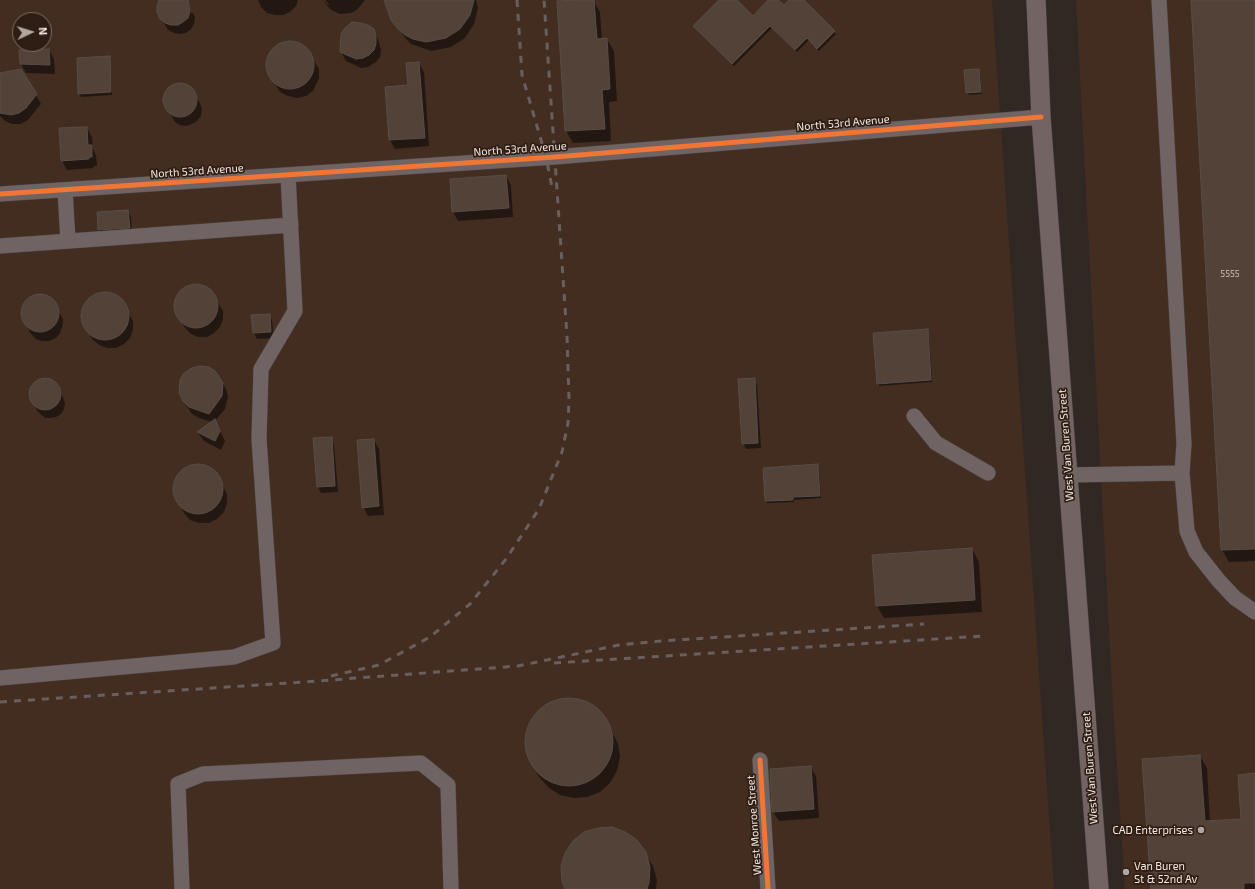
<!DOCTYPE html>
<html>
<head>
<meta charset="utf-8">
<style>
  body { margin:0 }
  #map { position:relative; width:1255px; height:889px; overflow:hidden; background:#322823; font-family:"Exo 2",sans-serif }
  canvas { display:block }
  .north { position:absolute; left:12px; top:12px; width:40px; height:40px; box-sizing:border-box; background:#2e1d13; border:1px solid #7e6f67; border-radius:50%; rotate:86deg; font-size:11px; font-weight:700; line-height:16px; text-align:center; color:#f6eae4 }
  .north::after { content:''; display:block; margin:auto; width:14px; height:18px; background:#b1a6a0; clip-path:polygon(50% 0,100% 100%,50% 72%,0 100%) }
</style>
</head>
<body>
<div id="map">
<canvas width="1255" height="889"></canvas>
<div class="north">N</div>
</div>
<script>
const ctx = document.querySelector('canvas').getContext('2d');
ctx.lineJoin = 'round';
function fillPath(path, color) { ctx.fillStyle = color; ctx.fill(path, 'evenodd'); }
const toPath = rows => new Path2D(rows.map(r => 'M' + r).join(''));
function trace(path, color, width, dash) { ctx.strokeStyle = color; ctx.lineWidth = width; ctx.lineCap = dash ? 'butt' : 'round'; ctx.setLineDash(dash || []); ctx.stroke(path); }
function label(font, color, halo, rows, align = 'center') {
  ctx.font = font + ' "Exo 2",sans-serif'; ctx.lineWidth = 3.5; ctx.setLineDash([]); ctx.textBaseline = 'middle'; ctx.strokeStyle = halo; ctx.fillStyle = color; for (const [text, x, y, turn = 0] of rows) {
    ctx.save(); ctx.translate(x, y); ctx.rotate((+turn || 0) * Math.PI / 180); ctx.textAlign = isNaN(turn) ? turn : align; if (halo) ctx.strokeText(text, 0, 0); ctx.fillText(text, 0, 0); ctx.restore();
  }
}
fillPath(toPath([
  [0,0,992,0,1054,889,0,889],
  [20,20,44,20,44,44,20,44],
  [1076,0,1255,0,1255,889,1125,889,1113,706]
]), '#432d20');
fillPath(toPath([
  [160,0,187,0,189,4,191,13,193,13,191,8,195,18,194,24,191,29,186,33,180,34,174,33,168,30,159,15],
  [258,0,298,0,296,6,290,12,283,15,275,15,267,13,261,7],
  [322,0,328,5,329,4,325,0,365,0,357,10,351,13,340,14,331,10],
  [387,0,476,0,478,8,474,24,465,38,451,47,431,51,411,44,405,38,392,19],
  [593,0,600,12,602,40,607,39,614,51,617,101,609,102,611,141,573,143,566,131,558,2],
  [721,0,735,0,753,17,769,0,777,0,784,7,790,0,802,0,836,34,819,51,809,40,797,52,772,28,734,66,696,29],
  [1192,0,1255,0,1255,561,1229,562,1222,550],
  [373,30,378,39,381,50,380,57,376,62,368,67,361,68,346,61,341,52],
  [290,41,299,43,306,48,319,69,319,78,313,91,306,96,297,98,288,96,280,92,269,74,267,66,268,56,273,49,281,44],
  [49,50,54,59,55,74,26,73,21,64],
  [109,57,110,60,112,95,81,97,79,94,78,59],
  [419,63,424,72,429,146,395,149,390,140,409,86],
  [979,70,980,73,982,94,969,95,967,93],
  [0,75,36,95,41,104,28,120,21,124,12,124,5,121,0,116],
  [180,84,186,85,191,88,200,103,202,109,201,116,197,121,192,124,186,126,180,125,175,122,166,107,164,101,165,94,168,89,173,85],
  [87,128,92,137,93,149,96,155,97,166,93,166,94,168,67,170,62,161],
  [506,176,511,185,513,217,458,221,453,212],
  [128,211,131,217,132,233,103,235,99,230],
  [191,285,200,285,207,288,213,294,223,311,223,319,220,327,214,333,207,337,198,337,191,334,185,328,175,311,175,302,178,295,184,289],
  [100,294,108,294,117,297,123,303,133,321,133,330,130,338,124,344,116,348,107,348,99,345,92,339,83,321,82,314,86,304,92,298],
  [35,296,42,296,49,298,54,303,63,319,63,324,60,333,56,338,49,341,42,341,36,339,31,334,22,318,22,310,24,304,29,299],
  [269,315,272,320,274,338,257,339,254,333,253,316],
  [927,330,929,333,932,382,879,386,878,383],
  [41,379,47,379,52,381,57,385,62,395,65,403,64,409,61,414,56,417,51,418,45,418,38,412,30,397,30,391,32,386,36,382],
  [220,379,226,389,228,397,225,409,215,421,225,441,221,450,204,441,198,433,212,422,199,418,192,414,181,397],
  [754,379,757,385,761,448,746,449,743,443],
  [331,438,334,444,338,492,321,493,318,487,314,439],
  [374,440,379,449,384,515,368,516,363,507],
  [197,465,208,467,217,475,227,494,227,503,224,512,217,519,209,523,199,523,190,520,184,513,174,495,174,486,177,477,183,470],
  [818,465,819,468,821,498,794,500,794,502,767,503,766,501],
  [972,549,979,562,982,612,884,618,877,606],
  [568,698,583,701,596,708,606,719,618,744,620,757,617,771,610,783,600,792,587,797,574,798,560,795,549,788,539,777,531,764,526,750,526,735,531,720,541,709,554,701],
  [1200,756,1207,768,1210,822,1242,820,1255,774,1255,889,1152,889],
  [810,767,816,776,819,818,779,821,773,812,771,770],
  [645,853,653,866,657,880,656,889,566,889]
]), '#0007');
const building = toPath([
  [159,0,188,0,190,11,188,18,183,22,178,25,171,25,165,23,160,19,157,12,157,6,159,0],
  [384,0,474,0,470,15,460,29,446,38,426,42,413,39,405,35,398,29,391,20,384,0],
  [578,0,594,0,597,39,607,38,610,89,602,90,605,129,565,131,557,1,578,0],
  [719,0,737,0,753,16,768,0,778,0,784,5,789,0,804,0,835,31,817,49,807,38,795,50,770,26,732,64,693,26,719,0],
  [1191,0,1255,0,1255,549,1221,550,1191,0],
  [352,22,361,23,368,25,374,29,376,37,376,44,374,50,369,55,363,58,356,59,340,52,341,34,345,28,352,22],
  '266 65a24 24 0 1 1 48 0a24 24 0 1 1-48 0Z',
  [49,49,50,65,20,64,19,50,49,49],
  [110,56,111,92,78,94,77,58,110,56],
  [419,62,425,138,389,140,385,87,408,85,406,63,419,62],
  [21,69,37,94,26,108,19,113,11,115,0,113,0,73,21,69],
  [979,69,981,92,966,93,964,70,979,69],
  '163 100a17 17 0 1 1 34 0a17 17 0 1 1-34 0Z',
  [87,127,88,145,92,145,92,157,89,157,89,159,61,161,59,128,87,127],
  [506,175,509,208,452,212,450,179,506,175],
  [128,210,130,228,98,230,97,212,128,210],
  '174 306a22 22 0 1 1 44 0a22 22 0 1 1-44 0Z',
  '81 316a24 24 0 1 1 48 0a24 24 0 1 1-48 0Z',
  '21 313a19 19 0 1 1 38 0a19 19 0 1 1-38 0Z',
  [270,314,271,332,253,333,251,315,270,314],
  [928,329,931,380,877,384,873,333,928,329],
  [200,366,209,367,216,372,223,383,222,396,209,414,189,407,183,401,179,393,180,380,184,373,192,368,200,366],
  [755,378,758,443,742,444,738,379,755,378],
  '29 394a16 16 0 1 1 32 0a16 16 0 1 1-32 0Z',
  [215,419,220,431,215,441,197,432,215,419],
  [332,437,335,486,317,487,313,438,332,437],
  [374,439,379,506,362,508,357,440,374,439],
  '173 489a25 25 0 1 1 50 0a25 25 0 1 1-50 0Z',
  [818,464,820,496,793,497,793,500,765,501,763,468,818,464],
  [972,548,975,600,876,606,872,555,972,548],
  '525 742a44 44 0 1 1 88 0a44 44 0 1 1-88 0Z',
  [1200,755,1205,821,1241,819,1238,775,1255,773,1255,883,1244,883,1244,889,1151,889,1142,759,1200,755],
  [811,766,814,809,772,812,770,769,811,766],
  [612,827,625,832,637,840,646,852,650,867,649,883,647,889,565,889,562,881,561,866,565,853,573,841,584,832,598,828,612,827]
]);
fillPath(building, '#534238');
trace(building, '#564d49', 1);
const minor = toPath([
  [1159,0,1184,444,1182,473],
  [65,190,68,241],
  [0,194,555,157,1041,117],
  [0,246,291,225],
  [914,416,936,443,988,473],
  [1068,475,1182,473,1187,531,1196,552,1219,581,1235,598,1255,612],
  [0,678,234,657,273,643,259,439,261,369,295,311,288,175],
  [760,760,768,889],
  [182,889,178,784,203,774,421,763,448,785,451,889]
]);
const major = toPath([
  [1036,0,1041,117,1099,889]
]);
trace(minor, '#4c4440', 16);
trace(major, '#4c4440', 20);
trace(minor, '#6f6364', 15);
trace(major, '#726463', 19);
trace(toPath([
  [517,0,522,75,546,157,553,192],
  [554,663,984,636],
  [331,676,379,665,430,637,470,604,506,559,539,509,562,452,568,423,569,399,567,336,544,0],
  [0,702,304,682,518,666,619,645,661,641,924,624]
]), '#695f5e', 3, [7, 7]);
trace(toPath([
  [0,194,555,157,1041,117],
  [760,760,768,889]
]), '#f07635', 5);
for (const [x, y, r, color] of [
  [1201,830,4,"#b1a6a0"],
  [1126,872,4,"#b1a6a0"]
]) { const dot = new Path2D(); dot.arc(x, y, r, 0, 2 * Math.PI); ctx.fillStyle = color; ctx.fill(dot); trace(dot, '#2e1d13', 1.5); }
label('9px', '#cdc0b9', null, [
  ["5555",1230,274]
]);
label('11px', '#f6eae4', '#2e1d13', [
  ["North 53rd Avenue",843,123,-5],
  ["North 53rd Avenue",520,149,-4],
  ["North 53rd Avenue",197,171,-4],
  ["West Van Buren Street",1066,445,-94],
  ["West Van Buren Street",1090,768,-94],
  ["West Monroe Street",754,825,-94]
]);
label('11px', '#f6eae4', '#2e1d13', [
  ["CAD Enterprises",1193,830],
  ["Van Buren",1134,866,"left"],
  ["St & 52nd Av",1134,879,"left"]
], 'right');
</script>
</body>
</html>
